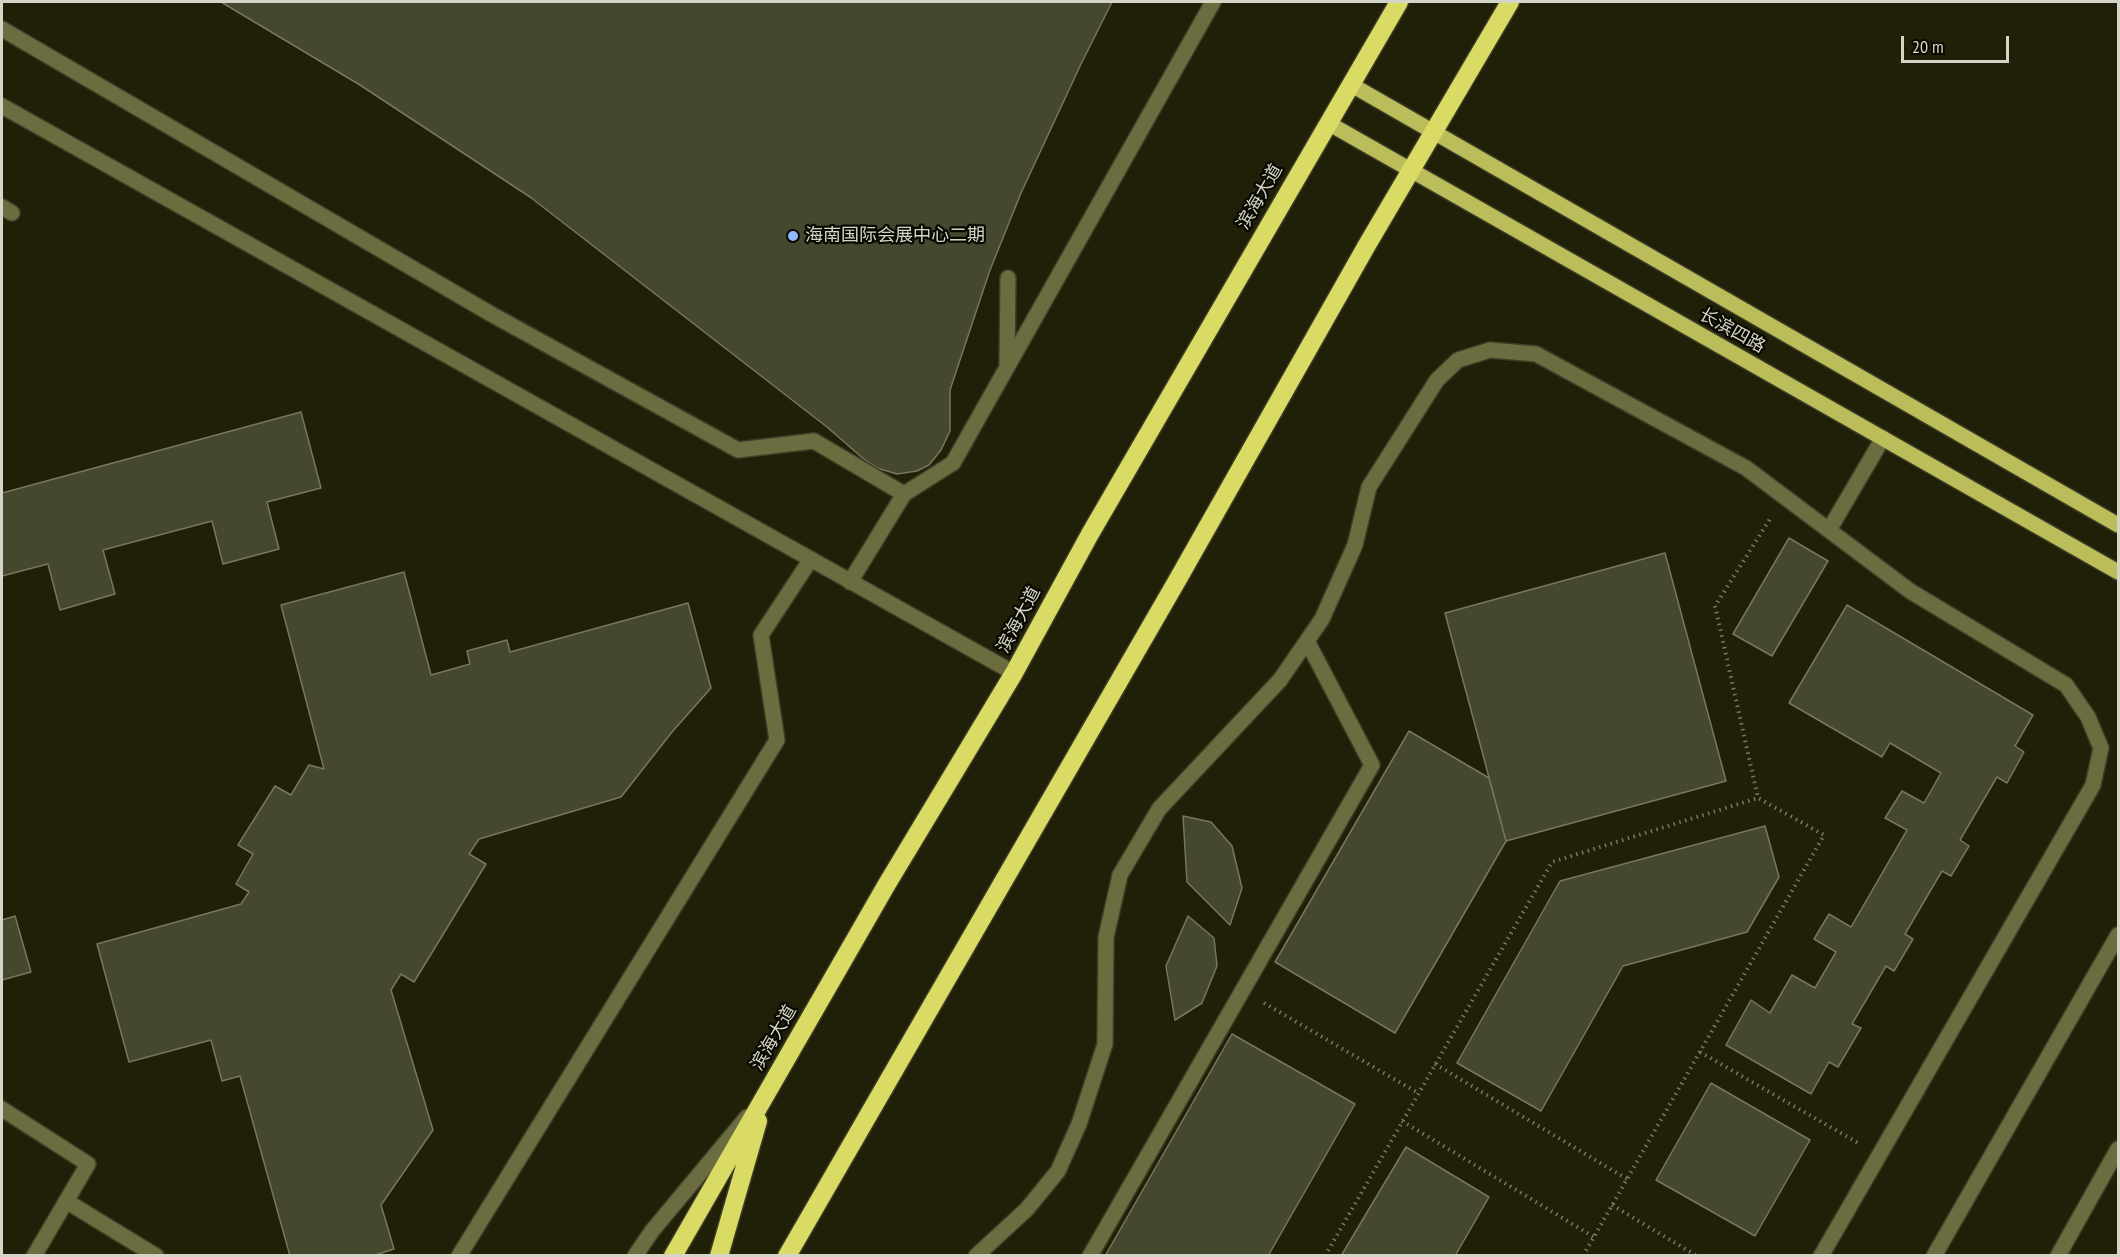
<!DOCTYPE html>
<html>
<head>
<meta charset="utf-8">
<style>
  body { margin:0 }
  #map { position:relative; width:2120px; height:1257px; overflow:hidden; background:#202008; font-family:"PT Sans Narrow",sans-serif }
  canvas { display:block }
  .frame { position:absolute; inset:0; border:3px solid #d4d5c6; pointer-events:none }
  .scale { position:absolute; left:1901px; top:36px; width:108px; height:27px; box-sizing:border-box; border:3px solid #d4d5c6; border-top:0; padding-left:8px; font-size:18px; line-height:21px; white-space:nowrap; color:#d4d5c6; -webkit-text-stroke:4px #090902; paint-order:stroke }
</style>
</head>
<body>
<div id="map">
<canvas width="2120" height="1257"></canvas>
<div class="frame"></div>
<div class="scale">20 m</div>
</div>
<script>
const ctx = document.querySelector('canvas').getContext('2d');
ctx.lineJoin = 'round';
function fillPath(path, color) { ctx.fillStyle = color; ctx.fill(path, 'evenodd'); }
const toPath = rows => new Path2D(rows.map(r => 'M' + r).join(''));
function trace(path, color, width, dash) { ctx.strokeStyle = color; ctx.lineWidth = width; ctx.lineCap = dash ? 'butt' : 'round'; ctx.setLineDash(dash || []); ctx.stroke(path); }
function label(font, color, halo, rows, align = 'center') {
  ctx.font = font + ' "PT Sans Narrow","Noto Sans SC",sans-serif'; ctx.lineWidth = 4.5; ctx.setLineDash([]); ctx.textBaseline = 'middle'; ctx.strokeStyle = halo; ctx.fillStyle = color; for (const [text, x, y, turn = 0] of rows) {
    ctx.save(); ctx.translate(x, y); ctx.rotate((+turn || 0) * Math.PI / 180); ctx.textAlign = isNaN(turn) ? turn : align; if (halo) ctx.strokeText(text, 0, 0); ctx.fillText(text, 0, 0); ctx.restore();
  }
}
const building = toPath([
  [221,2,1112,2,1081,64,1021,193,990,270,950,390,950,431,941,450,929,465,917,471,897,474,877,468,866,461,827,427,530,197,360,85,221,2],
  [301,412,321,488,267,502,279,549,223,564,212,521,103,550,115,594,60,610,48,564,2,576,2,493,301,412],
  [1789,538,1828,561,1772,656,1733,634,1789,538],
  [1665,553,1726,781,1506,841,1445,613,1665,553],
  [404,572,431,675,470,664,467,651,507,640,510,652,688,603,711,688,672,732,621,797,479,839,469,854,486,864,414,982,401,974,391,990,433,1130,381,1205,394,1249,372,1256,290,1256,240,1076,222,1081,211,1040,129,1062,97,944,241,904,249,892,236,884,253,854,238,845,275,786,291,795,309,765,324,769,281,605,404,572],
  [1847,605,2033,715,2015,746,2024,752,2007,783,1997,777,1960,840,1969,846,1951,876,1942,871,1905,934,1913,939,1894,971,1886,966,1852,1024,1861,1028,1838,1067,1829,1062,1811,1094,1726,1045,1751,1000,1770,1013,1792,975,1815,988,1836,952,1814,939,1829,914,1851,927,1907,830,1885,818,1902,791,1924,803,1941,773,1890,743,1882,757,1789,703,1847,605],
  [1409,731,1489,778,1506,841,1395,1033,1275,962,1409,731],
  [1183,816,1211,822,1232,846,1242,888,1230,925,1187,882,1183,816],
  [1765,826,1779,877,1747,932,1623,966,1541,1111,1457,1063,1560,881,1765,826],
  [15,916,31,972,2,980,2,920,15,916],
  [1188,916,1214,938,1217,966,1202,1003,1175,1020,1166,966,1188,916],
  [1232,1034,1355,1104,1268,1256,1105,1256,1232,1034],
  [1711,1083,1810,1140,1755,1236,1656,1180,1711,1083],
  [1406,1147,1489,1197,1455,1256,1341,1256,1406,1147]
]);
fillPath(building, '#46472f');
trace(building, '#76775d', 1.5);
const minor = toPath([
  [2,29,491,314,738,450,814,441,904,494],
  [2,106,1014,673],
  [2,207,12,213],
  [1007,365,1008,278],
  [1829,530,1883,438],
  [850,582,904,494,953,463,1213,2],
  [2,1109,88,1164,34,1256],
  [66,1201,156,1256],
  [459,1256,777,740,761,635,811,559],
  [635,1256,652,1231,747,1117],
  [976,1256,1027,1209,1058,1171,1079,1124,1105,1044,1106,937,1120,875,1159,809,1280,680,1322,619,1355,545,1369,487,1437,380,1458,360,1490,350,1536,354,1746,468,1910,591,2066,685,2088,717,2101,748,2093,785,1821,1256],
  [1090,1256,1372,765,1307,641],
  [1934,1256,2118,935],
  [2058,1256,2118,1149]
]);
const major = toPath([
  [1350,84,2118,525],
  [1328,123,2118,572]
]);
const highway = toPath([
  [673,1256,887,884,1014,673,1090,534,1399,2],
  [719,1256,758,1121],
  [787,1256,1178,579,1367,245,1510,2]
]);
trace(minor, '#3d3d26', 18);
trace(major, '#3d3d26', 18);
trace(highway, '#3d3d26', 21);
trace(toPath([
  [1264,1003,1418,1093],
  [1700,1052,1858,1143],
  [1435,1064,1627,1179],
  [1402,1121,1594,1237],
  [1612,1205,1697,1256],
  [1325,1256,1552,862,1758,798],
  [1583,1256,1824,835,1758,798,1715,606,1770,519]
]), '#777763', 4, [1.5, 4.5]);
trace(minor, '#6b6c40', 15);
trace(major, '#bbbc5a', 15);
trace(highway, '#dadb64', 18);
for (const [x, y, r, color] of [
  [793,236,6,"#8eb9fd"]
]) { const dot = new Path2D(); dot.arc(x, y, r, 0, 2 * Math.PI); ctx.fillStyle = color; ctx.fill(dot); trace(dot, '#090902', 2); }
label('18px', '#d4d5c6', '#090902', [
  ["滨海大道",1260,197,-60],
  ["长滨四路",1732,331,29],
  ["滨海大道",1019,620,-62],
  ["滨海大道",774,1038,-60]
]);
label('18px', '#d4d5c6', '#090902', [
  ["海南国际会展中心二期",805,236]
], 'left');
</script>
</body>
</html>
